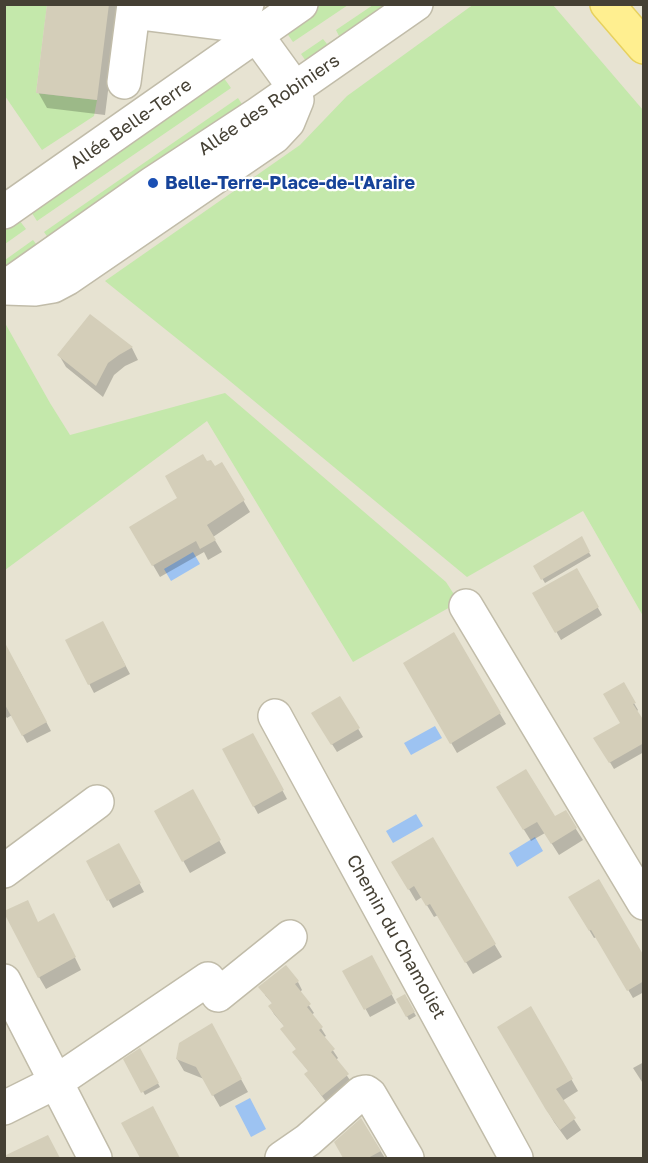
<!DOCTYPE html>
<html>
<head>
<meta charset="utf-8">
<style>
  body { margin:0 }
  #map { position:relative; width:648px; height:1163px; overflow:hidden; background:#f2f0e4; font-family:"Golos Text",sans-serif }
  canvas { display:block }
  .frame { position:absolute; inset:0; border:6px solid #454034; pointer-events:none }
</style>
</head>
<body>
<div id="map">
<canvas width="648" height="1163"></canvas>
<div class="frame"></div>
</div>
<script>
const ctx = document.querySelector('canvas').getContext('2d');
ctx.lineJoin = 'round';
function fillPath(path, color) { ctx.fillStyle = color; ctx.fill(path, 'evenodd'); }
const toPath = rows => new Path2D(rows.map(r => 'M' + r).join(''));
function trace(path, color, width, dash) { ctx.strokeStyle = color; ctx.lineWidth = width; ctx.lineCap = dash ? 'butt' : 'round'; ctx.setLineDash(dash || []); ctx.stroke(path); }
function label(font, color, halo, rows, align = 'center') {
  ctx.font = font + ' "Golos Text",sans-serif'; ctx.lineWidth = 4.5; ctx.setLineDash([]); ctx.textBaseline = 'middle'; ctx.strokeStyle = halo; ctx.fillStyle = color; for (const [text, x, y, turn = 0] of rows) {
    ctx.save(); ctx.translate(x, y); ctx.rotate((+turn || 0) * Math.PI / 180); ctx.textAlign = isNaN(turn) ? turn : align; if (halo) ctx.strokeText(text, 0, 0); ctx.fillText(text, 0, 0); ctx.restore();
  }
}
fillPath(toPath([
  [5,5,643,5,643,1158,5,1158]
]), '#e7e3d2');
fillPath(toPath([
  [474,4,553,5,643,110,643,616,583,511,467,577,225,377,105,281,300,145,347,96],
  [5,5,47,5,36,93,97,100,94,116,42,150,5,96],
  [319,5,348,5,293,42,284,29],
  [373,5,400,5,310,67,301,54,323,39,327,44,339,36,336,30],
  [221,74,231,88,37,221,28,207],
  [238,98,247,112,54,246,44,232],
  [16,216,26,229,5,244,5,224],
  [33,240,43,253,5,279,5,260],
  [5,323,50,403,70,435,225,393,446,582,459,602,353,662,207,421,5,570]
]), '#c4e8ab');
fillPath(toPath([
  [193,552,200,564,171,581,164,569],
  [435,726,442,738,411,755,404,743],
  [416,814,423,826,393,843,386,831],
  [535,837,543,851,517,867,509,853],
  [250,1098,266,1129,251,1137,235,1106]
]), '#9dc3f2');
fillPath(toPath([
  [49,4,119,4,105,115,47,108,38,92],
  [90,316,132,348,138,360,125,366,114,375,103,397,66,367,59,355],
  [222,464,250,512,213,537,222,552,208,560,204,552,160,577,131,527,179,498],
  [581,539,591,556,545,583,535,567],
  [576,570,602,615,561,640,535,594],
  [107,631,130,674,94,693,67,641],
  [453,634,506,724,457,753,405,663],
  [4,670,20,672,51,731,27,743,12,715,7,718,4,714],
  [623,684,638,710,636,712,644,724,644,752,614,769,596,739,622,723],
  [340,698,363,737,337,752,313,714],
  [253,735,287,799,258,814,224,750],
  [498,788,555,818,565,812,583,840,559,855,545,833,531,841],
  [192,791,226,853,190,873,156,812],
  [432,839,502,957,473,974,438,915,434,917,422,897,416,901,393,862],
  [119,845,144,892,113,908,88,862],
  [570,898,644,959,644,992,633,998,597,937,594,938],
  [38,923,60,927,81,970,46,989,39,977],
  [372,957,396,1003,370,1017,345,971],
  [298,982,302,990,300,992,314,1013,311,1015,321,1028,326,1036,324,1037,338,1058,336,1060,352,1083,327,1103,306,1075,309,1072,294,1052,297,1050,282,1029,285,1027,274,1014,270,1007,273,1004,265,995],
  [405,996,416,1016,409,1020,398,999],
  [531,1009,578,1091,562,1101,581,1130,567,1140,554,1122,499,1027],
  [218,1037,248,1092,220,1107,204,1079,184,1071,177,1059],
  [139,1050,160,1087,145,1095,125,1060],
  [644,1062,644,1085,633,1068],
  [159,1120,179,1158,142,1158,123,1123],
  [361,1120,385,1158,345,1158,336,1142],
  [52,1145,59,1158,21,1158,18,1152]
]), '#0003');
fillPath(toPath([
  [47,4,109,4,97,100,36,93],
  [90,314,133,347,119,355,108,363,96,386,57,355],
  [203,454,207,461,211,460,215,466,222,462,245,500,207,525,216,540,200,549,196,541,152,566,129,527,177,498,165,476],
  [582,536,590,552,541,580,533,566],
  [577,568,599,607,555,633,532,593],
  [103,621,126,666,88,685,65,640],
  [454,632,501,713,450,744,403,663],
  [4,641,47,722,22,736,4,703],
  [624,682,636,703,633,704,644,721,644,743,609,763,593,738,620,723,603,694],
  [340,696,360,728,331,745,311,713],
  [253,733,284,790,253,807,222,749],
  [526,769,555,816,566,810,577,828,551,844,537,822,523,830,496,787],
  [193,789,221,840,182,862,154,811],
  [433,837,496,944,465,963,430,904,426,906,414,886,408,890,391,862],
  [119,843,141,883,107,901,86,861],
  [599,879,644,956,644,981,627,991,591,930,589,931,568,897],
  [28,900,38,922,54,913,76,957,38,978,4,913,4,911],
  [372,955,393,994,364,1010,342,971],
  [286,965,299,981,295,984,311,1004,307,1007,323,1027,319,1030,335,1049,331,1052,349,1074,322,1096,304,1074,308,1071,292,1052,296,1049,280,1029,284,1026,268,1006,272,1003,258,987],
  [405,994,415,1012,406,1017,396,999],
  [531,1006,573,1079,556,1089,576,1118,560,1130,546,1110,497,1027],
  [212,1023,242,1079,212,1096,196,1067,176,1059,179,1043],
  [140,1048,159,1083,141,1093,123,1059],
  [153,1106,180,1158,140,1158,121,1123],
  [361,1118,381,1151,368,1158,343,1158,334,1142],
  [48,1135,60,1158,4,1158,4,1156]
]), '#d4ceb9');
const minor = toPath([
  [148,14,220,23,247,4],
  [124,82,134,4],
  [4,212,301,4],
  [4,288,153,183,258,114,416,4],
  [5,288,35,289,53,286,68,278,274,137,288,122,297,100,294,87,257,36],
  [466,606,644,903],
  [275,716,516,1158],
  [4,871,97,802],
  [4,981,95,1158],
  [4,1108,56,1082,208,979,218,995,290,937],
  [282,1158,308,1140,361,1093,366,1092,370,1095,407,1158]
]);
const major = toPath([
  [607,4,644,47]
]);
trace(minor, '#c1bca9', 36);
trace(major, '#e7d15e', 36);
trace(minor, '#fff', 33);
trace(major, '#ffef90', 33);
for (const [x, y, r, color] of [
  [153,183,6,"#1a4fb4"]
]) { const dot = new Path2D(); dot.arc(x, y, r, 0, 2 * Math.PI); ctx.fillStyle = color; ctx.fill(dot); trace(dot, '#fff', 2); }
label('18px', '#454034', '#fff', [
  ["Allée des Robiniers",269,105,-34],
  ["Allée Belle-Terre",131,124,-35],
  ["Chemin du Chamoliet",396,937,61]
]);
label('bold 18px', '#164399', '#fff', [
  ["Belle-Terre-Place-de-l'Araire",165,183]
], 'left');
</script>
</body>
</html>
